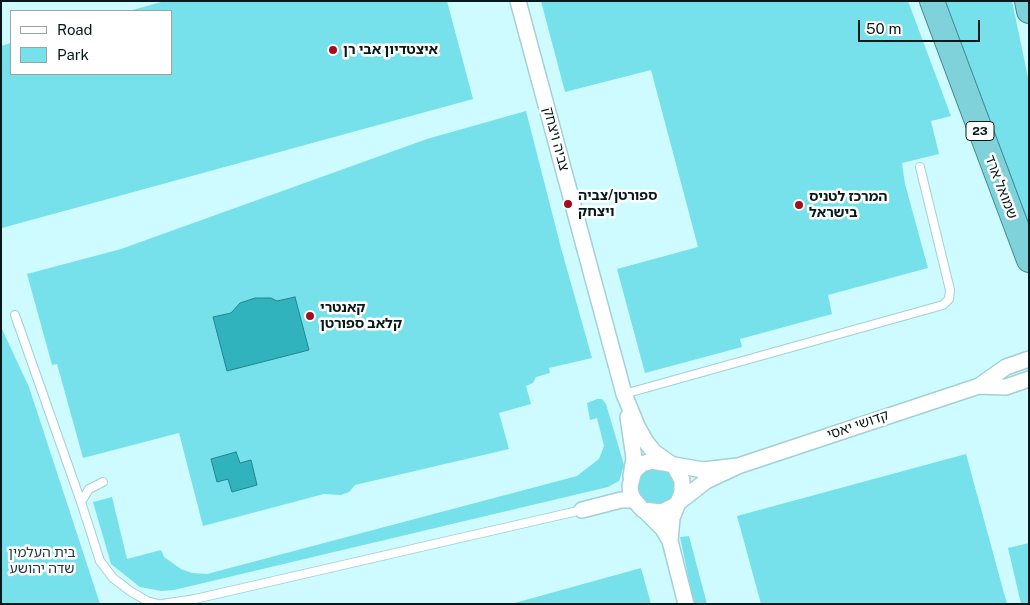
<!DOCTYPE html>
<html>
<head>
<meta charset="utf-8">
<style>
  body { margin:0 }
  #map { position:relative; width:1030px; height:605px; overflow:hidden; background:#cdfbff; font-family:"Public Sans",sans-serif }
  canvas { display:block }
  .frame { position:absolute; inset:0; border:2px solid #07191a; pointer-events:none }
  .legend { position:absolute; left:10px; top:10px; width:162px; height:65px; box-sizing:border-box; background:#fff; border:1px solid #9ca3a3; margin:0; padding:6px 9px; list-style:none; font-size:15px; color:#07191a }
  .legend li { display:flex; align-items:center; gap:10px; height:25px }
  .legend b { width:25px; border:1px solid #9ca3a3 }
  .scale { position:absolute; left:858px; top:20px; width:122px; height:22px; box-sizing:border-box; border:2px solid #07191a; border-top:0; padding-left:6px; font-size:15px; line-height:18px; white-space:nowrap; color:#07191a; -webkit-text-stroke:4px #fff; paint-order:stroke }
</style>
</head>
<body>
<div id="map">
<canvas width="1030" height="605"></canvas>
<div class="frame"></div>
<ul class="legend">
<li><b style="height:6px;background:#fff"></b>Road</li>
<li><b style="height:14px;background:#76e1eb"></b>Park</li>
</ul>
<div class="scale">50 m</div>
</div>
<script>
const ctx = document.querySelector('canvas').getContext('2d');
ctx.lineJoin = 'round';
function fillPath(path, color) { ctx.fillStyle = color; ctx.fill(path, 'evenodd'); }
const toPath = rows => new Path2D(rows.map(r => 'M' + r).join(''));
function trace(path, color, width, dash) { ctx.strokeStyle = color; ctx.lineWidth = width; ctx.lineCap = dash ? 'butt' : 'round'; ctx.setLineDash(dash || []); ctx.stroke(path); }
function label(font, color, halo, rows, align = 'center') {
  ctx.font = font + ' "Public Sans","Noto Sans Hebrew",sans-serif'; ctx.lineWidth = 5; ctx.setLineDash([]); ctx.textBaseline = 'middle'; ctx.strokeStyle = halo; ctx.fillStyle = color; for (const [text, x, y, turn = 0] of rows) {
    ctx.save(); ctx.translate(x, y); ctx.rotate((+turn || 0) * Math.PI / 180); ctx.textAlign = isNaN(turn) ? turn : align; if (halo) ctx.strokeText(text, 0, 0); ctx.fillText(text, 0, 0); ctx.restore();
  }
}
fillPath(toPath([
  [165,1,447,1,473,99,2,228,1,46,11,43,11,74,171,74,171,11,129,11],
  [541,1,908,1,951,116,931,121,939,154,902,163,905,184,928,268,828,295,832,314,740,339,742,347,645,373,617,269,698,247,651,70,565,92],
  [943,1,1012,1,1029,82,1029,238],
  [526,111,561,248,592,358,549,368,550,373,536,377,533,383,526,386,531,404,499,413,509,449,355,485,349,492,341,495,324,494,203,526,179,433,83,458,57,364,52,365,27,274,121,249,427,139],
  [1,327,29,387,100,604,1,604],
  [597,399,602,399,606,404,624,465,619,481,608,487,174,590,161,591,140,587,111,564,93,502,112,497,127,559,161,550,164,557,181,569,192,573,207,574,577,476,599,459,604,446,597,418,590,420,587,403],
  [966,454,1007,604,761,604,737,516],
  '637 486a19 19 0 1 1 38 0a19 19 0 1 1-38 0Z',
  [689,536,707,604,694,604,680,537],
  [1029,543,1029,604,1021,604,1008,548],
  [641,568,651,604,511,604]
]), '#76e1eb');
const water = toPath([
  [295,297,309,350,227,371,213,317,231,313,240,303,255,298,271,298,277,301,295,297],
  [236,452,240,463,251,460,257,485,232,492,228,479,217,482,211,459,236,452]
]);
fillPath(water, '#31b3be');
trace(water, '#24858d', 1);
const service = toPath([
  [15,315,81,502],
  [624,394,943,305,949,299,950,290,920,167],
  [103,482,89,489,81,502,100,561,113,578,130,591,147,601,158,604],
  [162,604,195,599,582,510]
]);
const minor = toPath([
  [518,1,624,394,638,428,646,442,654,452,674,466,682,480,682,492,672,518,670,541],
  [979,386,1006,387,1029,379],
  [628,417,634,458,631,476],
  [738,466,703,470,652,461,642,464,634,471,630,486,631,494,634,500,643,510,662,512,674,506,706,481,738,466,979,386,1006,367,1029,359],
  [582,510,621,500,634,500],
  [644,510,663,529,670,541,686,604]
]);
const trunk = toPath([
  [932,1,1029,260],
  [1027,1,1029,11]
]);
trace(service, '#a3d0d4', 10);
trace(minor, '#a3d0d4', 18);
trace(trunk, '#418a90', 26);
trace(service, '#fff', 8);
trace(minor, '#fff', 15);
trace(trunk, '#80d2da', 24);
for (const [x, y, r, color] of [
  [333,50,5,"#a50b21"],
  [568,204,5,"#a50b21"],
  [799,205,5,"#a50b21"],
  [310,316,5,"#a50b21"]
]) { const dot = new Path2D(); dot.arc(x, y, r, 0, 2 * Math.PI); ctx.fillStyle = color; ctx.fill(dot); trace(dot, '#fff', 2); }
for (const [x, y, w] of [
  [980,131,28]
]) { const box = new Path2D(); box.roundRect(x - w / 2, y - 9.5, w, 19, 4); ctx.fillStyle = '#fff'; ctx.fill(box); trace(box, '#07191a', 1); }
label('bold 12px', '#07191a', null, [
  ["23",980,131]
]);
label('bold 14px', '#07191a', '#fff', [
  ["איצטדיון אבי רן",343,50],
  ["ספורטן/צביה",578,196],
  ["ויצחק",578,212],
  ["המרכז לטניס",809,197],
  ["בישראל",809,213],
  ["קאנטרי",320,308],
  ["קלאב ספורטן",320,324]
], 'left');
label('14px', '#07191a', '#fff', [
  ["צביה ויצחק",556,139,75],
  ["שמואל ארד",1001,187,69],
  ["קדושי יאסי",858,425,-19]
]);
label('14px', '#1f3537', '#fff', [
  ["בית העלמין",42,553],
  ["שדה יהושע",42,569]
]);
</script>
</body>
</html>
